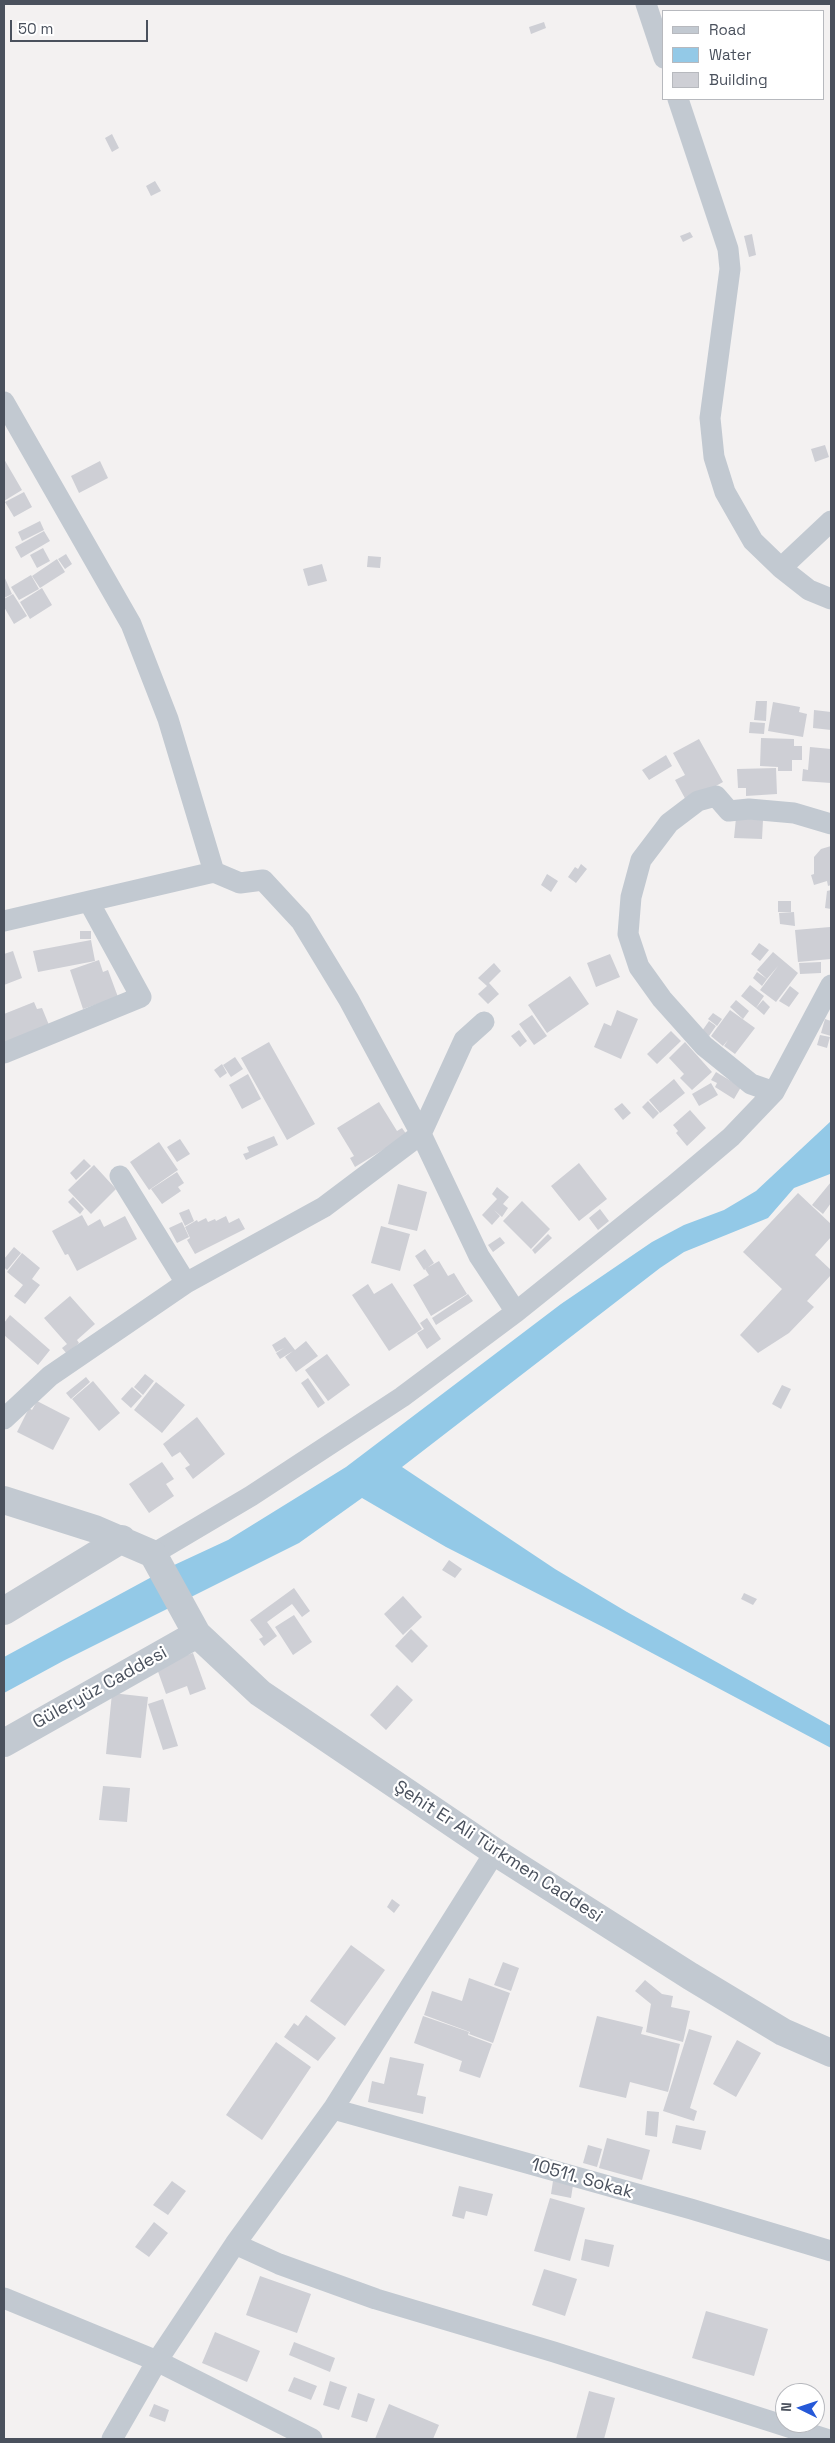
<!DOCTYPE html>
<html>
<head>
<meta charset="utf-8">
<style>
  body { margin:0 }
  #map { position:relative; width:835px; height:2443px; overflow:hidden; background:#f3f1f1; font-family:"Space Grotesk",sans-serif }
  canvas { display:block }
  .frame { position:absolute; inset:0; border:5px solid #4a515d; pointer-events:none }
  .legend { position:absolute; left:662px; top:10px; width:162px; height:90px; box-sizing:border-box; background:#fff; border:1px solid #b7b9be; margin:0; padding:6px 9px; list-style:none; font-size:15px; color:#4a515d }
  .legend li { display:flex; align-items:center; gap:10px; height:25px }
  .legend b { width:25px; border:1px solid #b7b9be }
  .north { position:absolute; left:775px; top:2383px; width:50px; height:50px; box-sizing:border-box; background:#fff; border:1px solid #b7b9be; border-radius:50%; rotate:274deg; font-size:14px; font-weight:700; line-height:20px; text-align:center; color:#4a515d }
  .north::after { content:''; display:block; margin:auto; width:18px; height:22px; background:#2659d8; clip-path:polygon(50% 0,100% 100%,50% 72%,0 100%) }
  .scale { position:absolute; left:10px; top:20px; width:138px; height:22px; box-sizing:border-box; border:2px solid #4a515d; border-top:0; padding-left:6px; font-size:15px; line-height:18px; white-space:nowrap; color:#4a515d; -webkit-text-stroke:4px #fff; paint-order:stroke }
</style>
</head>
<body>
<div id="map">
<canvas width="835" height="2443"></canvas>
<div class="frame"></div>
<ul class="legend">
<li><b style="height:6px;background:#c2c9d1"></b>Road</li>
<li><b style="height:14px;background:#93c9e7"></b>Water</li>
<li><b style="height:14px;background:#cecfd5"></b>Building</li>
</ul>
<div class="north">N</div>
<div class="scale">50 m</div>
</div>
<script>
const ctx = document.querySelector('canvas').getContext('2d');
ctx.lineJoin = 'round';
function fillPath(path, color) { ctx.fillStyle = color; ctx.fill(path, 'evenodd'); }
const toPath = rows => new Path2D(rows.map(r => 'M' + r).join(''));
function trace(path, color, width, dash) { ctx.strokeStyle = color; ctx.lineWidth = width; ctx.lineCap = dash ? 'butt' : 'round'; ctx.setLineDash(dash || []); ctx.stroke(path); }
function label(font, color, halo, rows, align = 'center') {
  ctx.font = font + ' "Space Grotesk",sans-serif'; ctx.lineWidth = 4.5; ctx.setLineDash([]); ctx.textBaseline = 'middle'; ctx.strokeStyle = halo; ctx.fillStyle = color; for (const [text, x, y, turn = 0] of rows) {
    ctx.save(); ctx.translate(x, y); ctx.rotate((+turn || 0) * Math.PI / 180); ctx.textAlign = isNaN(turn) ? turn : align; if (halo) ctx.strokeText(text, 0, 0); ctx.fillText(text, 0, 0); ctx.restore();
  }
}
fillPath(toPath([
  [831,1121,830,1174,794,1188,768,1218,684,1252,660,1268,402,1467,555,1569,627,1612,831,1726,831,1748,603,1627,446,1547,362,1498,299,1543,63,1661,4,1693,4,1657,172,1566,228,1540,346,1467,561,1304,652,1242,684,1225,724,1210,756,1191]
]), '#93c9e7');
fillPath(toPath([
  [544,22,546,28,531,34,529,27],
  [112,134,119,148,112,152,105,138],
  [155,181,161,191,151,196,146,186],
  [690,232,693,237,683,242,680,236],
  [752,234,756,255,749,257,744,236],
  [825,445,829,457,815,462,811,449],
  [4,459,22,490,4,501],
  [100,461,108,478,79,493,71,476],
  [24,492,32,507,14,517,5,502],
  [40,521,44,530,22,541,18,532],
  [44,531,50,541,21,558,15,547],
  [43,548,50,561,37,568,30,555],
  [66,554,72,564,65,569,58,559],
  [368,556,381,557,380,568,367,567],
  [57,559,65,572,40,588,32,576],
  [322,564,327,581,308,586,303,569],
  [31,575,39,589,19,600,11,587],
  [4,576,12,594,4,598],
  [42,588,52,605,30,619,20,602],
  [13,594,27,616,14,624,4,607,4,599],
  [756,701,767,701,766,721,754,720],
  [773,702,800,707,799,712,807,714,803,737,768,731],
  [814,710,831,712,831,730,813,728],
  [750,722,765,723,764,734,749,733],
  [761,738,794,739,794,746,802,746,802,760,792,760,792,771,778,771,778,767,760,766],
  [699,739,723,782,687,802,675,780,685,775,673,753],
  [810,747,831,749,831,783,802,781,803,769,808,770],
  [666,755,672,766,649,780,642,770],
  [776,768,777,794,746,796,746,788,738,788,737,769],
  [736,818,763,820,762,839,734,838],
  [831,846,831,885,828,886,827,881,814,885,811,875,814,874,814,857,821,849],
  [581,864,587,869,576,883,568,877,575,867,578,869],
  [547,874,558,881,551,892,541,885],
  [831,890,831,909,825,908,827,891],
  [778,901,791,901,791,912,778,912],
  [794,912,795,926,780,924,779,913],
  [830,927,831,959,798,962,795,930],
  [80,931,91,931,91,939,80,939],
  [91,940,95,961,38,972,33,951],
  [759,943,769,950,760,961,751,954],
  [13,951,22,978,4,985,4,954],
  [773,952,798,973,776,1002,760,990,778,966,767,979,757,970],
  [610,954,620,977,596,987,587,963],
  [99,960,103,972,108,970,118,997,83,1009,70,970],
  [821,962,821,973,800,974,799,963],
  [494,963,501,971,489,983,499,994,488,1004,478,994,487,986,478,978],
  [757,972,767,979,762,986,753,978],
  [570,976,589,1004,547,1033,528,1005],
  [750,985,764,996,756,1008,741,996],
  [790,986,799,993,789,1007,779,1001],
  [736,1000,749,1011,743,1019,730,1007],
  [763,1000,770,1007,764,1015,756,1008],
  [34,1002,37,1009,42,1008,49,1025,4,1043,4,1014],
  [617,1010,638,1019,621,1059,594,1047,604,1023,611,1026],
  [730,1010,755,1028,735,1054,724,1046,728,1040,723,1046,711,1036],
  [713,1013,722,1019,717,1026,708,1019],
  [532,1015,547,1036,534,1045,519,1024],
  [825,1019,831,1021,831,1036,821,1033],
  [709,1021,716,1026,709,1036,702,1031],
  [519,1030,527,1041,520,1047,511,1036],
  [671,1031,681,1041,657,1064,647,1054],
  [820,1035,830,1037,827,1048,817,1045],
  [269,1042,315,1124,287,1140,241,1058],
  [685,1042,712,1072,692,1090,680,1078,684,1074,669,1058],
  [235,1057,243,1069,231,1077,223,1065],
  [222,1064,227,1073,220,1078,214,1070],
  [716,1072,741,1087,734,1099,715,1087,717,1083,711,1080],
  [248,1074,261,1099,242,1109,229,1085],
  [674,1079,685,1093,660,1113,649,1100],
  [711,1083,718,1095,699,1106,692,1094],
  [648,1101,659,1113,653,1119,642,1107],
  [379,1102,397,1131,402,1128,407,1135,355,1167,350,1158,354,1156,337,1128],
  [622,1103,631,1113,623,1120,614,1109],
  [690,1110,706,1128,687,1146,676,1133,678,1131,673,1125],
  [274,1136,278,1145,246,1160,243,1154,249,1152,247,1147],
  [180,1139,190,1154,177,1162,167,1147],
  [159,1142,178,1170,149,1190,130,1162],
  [84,1159,91,1166,76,1180,70,1173],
  [579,1163,607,1199,579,1221,551,1186],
  [94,1165,116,1189,91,1214,68,1190],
  [177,1172,184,1183,178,1187,181,1191,162,1204,151,1189],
  [831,1182,831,1203,823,1214,812,1205],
  [398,1184,427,1192,417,1231,388,1224],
  [497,1187,509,1197,503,1204,508,1208,502,1217,494,1210,500,1216,492,1225,482,1215,497,1199,492,1194],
  [798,1193,831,1224,831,1237,815,1255,831,1270,831,1275,807,1301,814,1307,789,1333,758,1353,740,1335,782,1289,743,1252],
  [73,1197,84,1209,80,1214,68,1202],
  [522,1201,550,1229,531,1249,503,1221],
  [189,1209,194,1221,185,1226,179,1213],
  [600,1209,609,1221,598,1230,589,1218],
  [82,1215,88,1226,100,1219,104,1227,125,1216,137,1239,77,1271,68,1254,65,1255,52,1231],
  [226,1216,229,1223,239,1218,245,1229,195,1254,187,1240,190,1238,185,1227,197,1220,198,1222,206,1218,208,1222,215,1219,216,1221],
  [182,1222,189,1237,177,1243,169,1228],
  [381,1226,410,1234,400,1271,371,1263],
  [548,1234,552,1238,535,1254,532,1250],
  [500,1237,505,1243,493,1252,488,1245],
  [14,1247,21,1253,7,1270,4,1267,4,1259],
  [425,1249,434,1263,424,1270,415,1256],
  [22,1253,40,1268,32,1279,40,1285,25,1304,14,1296,23,1285,7,1272],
  [439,1261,448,1276,454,1273,467,1294,431,1316,413,1285,429,1275,425,1269],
  [392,1283,422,1329,389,1351,352,1295,368,1284,374,1294],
  [468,1294,473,1301,436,1325,432,1318],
  [70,1296,95,1324,77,1340,79,1343,67,1354,62,1348,67,1344,44,1318],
  [10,1315,50,1350,38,1365,4,1335,4,1323],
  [427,1318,441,1339,427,1349,417,1333,424,1329,420,1323],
  [285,1337,295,1350,306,1341,318,1356,296,1372,285,1357,293,1351,280,1359,276,1353,284,1348,276,1352,272,1345],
  [327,1354,350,1385,328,1401,305,1370],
  [145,1374,154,1381,143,1395,134,1387],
  [86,1377,90,1382,71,1399,66,1393],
  [308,1378,325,1403,318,1408,301,1383],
  [93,1381,120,1413,99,1431,72,1399],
  [156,1382,185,1405,162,1433,134,1410],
  [782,1385,791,1389,781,1409,772,1404],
  [132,1387,142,1396,131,1408,121,1399],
  [37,1401,70,1418,53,1450,17,1432,29,1408,32,1410],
  [197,1417,225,1454,193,1479,185,1468,190,1465,180,1452,172,1457,163,1444],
  [162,1462,174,1479,166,1484,174,1496,149,1513,129,1484],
  [449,1560,462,1569,455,1578,442,1570],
  [294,1588,310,1611,302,1617,292,1604,267,1622,277,1636,264,1646,259,1639,263,1637,250,1620],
  [744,1593,757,1599,753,1605,741,1599],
  [403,1596,422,1617,403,1635,384,1614],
  [294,1615,312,1642,293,1655,275,1627],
  [411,1629,428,1646,412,1663,395,1646],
  [193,1653,206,1689,190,1695,187,1686,166,1694,156,1666],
  [397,1685,413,1700,386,1730,370,1715],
  [112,1693,148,1697,141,1758,106,1754],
  [163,1699,178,1746,163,1750,148,1704],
  [103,1786,130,1788,127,1822,99,1820],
  [392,1899,400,1905,394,1913,387,1907],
  [351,1945,385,1970,345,2026,310,2001],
  [503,1962,519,1968,511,1991,494,1985],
  [469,1978,510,1993,493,2043,469,2034,470,2032,424,2015,432,1991,462,2001],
  [645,1980,662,1994,673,1996,671,2007,690,2011,683,2042,646,2032,651,2004,635,1991],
  [306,2015,336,2038,318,2061,284,2037,294,2023,298,2026],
  [423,2016,469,2032,468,2035,492,2044,480,2078,459,2071,462,2061,414,2043],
  [597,2016,643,2027,641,2034,680,2044,668,2092,630,2082,626,2098,579,2087],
  [689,2029,712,2036,690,2108,697,2111,694,2121,663,2111],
  [737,2040,761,2053,736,2097,713,2084],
  [276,2042,311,2067,262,2140,226,2115],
  [390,2057,424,2064,417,2095,426,2097,423,2114,368,2102,372,2081,384,2084],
  [647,2111,659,2112,657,2137,645,2135],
  [676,2125,706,2131,701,2150,672,2143],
  [607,2138,650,2150,642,2180,599,2168],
  [588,2145,602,2149,597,2167,583,2163],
  [172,2181,186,2191,168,2215,153,2205],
  [553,2181,573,2185,571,2198,551,2194],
  [459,2186,493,2194,487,2216,466,2211,464,2219,452,2216],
  [550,2198,585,2208,570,2261,534,2251],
  [154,2222,168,2233,149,2257,135,2247],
  [585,2239,614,2245,609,2267,581,2260],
  [544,2269,577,2279,565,2316,532,2305],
  [260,2276,311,2294,297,2333,246,2315],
  [706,2311,768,2329,754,2376,692,2358],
  [215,2332,260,2351,247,2382,202,2363],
  [294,2342,335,2358,330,2372,289,2355],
  [294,2377,317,2386,311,2400,288,2391],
  [330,2381,347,2387,339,2410,323,2405],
  [589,2391,615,2398,604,2439,576,2439],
  [358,2393,375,2399,367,2422,351,2417],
  [154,2404,169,2410,165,2422,149,2416],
  [389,2404,439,2425,433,2439,375,2439]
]), '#cecfd5');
trace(toPath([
  [646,4,664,58],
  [678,99,728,249,730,269,710,418,714,457,725,492,753,541,781,568,809,590,831,599],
  [4,402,131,624,168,719,214,872],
  [781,568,831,521],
  [4,921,214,872,240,883,263,880,301,921,349,1000,421,1134,479,1256,516,1312],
  [4,1053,141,997,89,902],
  [774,1092,751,1084,704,1046,662,999,639,967,628,934,631,897,641,860,669,823,698,801,716,796,729,811,749,809,794,813,831,824],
  [120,1176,186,1283],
  [4,1419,50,1376,186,1283,324,1207,421,1134,464,1040,484,1022],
  [153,1554,251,1496,402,1397,516,1312,673,1186,731,1137,774,1092,831,985],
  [333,2109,691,2209,831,2251],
  [235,2244,279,2264,376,2299,554,2352,826,2439],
  [4,2298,157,2361,112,2439],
  [312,2439,157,2361,235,2244,333,2109,495,1852]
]), '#c2c9d1', 21);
trace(toPath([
  [4,1500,95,1529,153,1554,197,1634,260,1693,495,1852,690,1976,783,2032,831,2053],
  [4,1611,122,1539],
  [4,1743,197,1634]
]), '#c2c9d1', 28);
label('18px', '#4a515d', '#fff', [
  ["Güleryüz Caddesi",100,1688,-29],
  ["Şehit Er Ali Türkmen Caddesi",498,1852,33],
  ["10511. Sokak",582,2179,16]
]);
</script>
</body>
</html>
